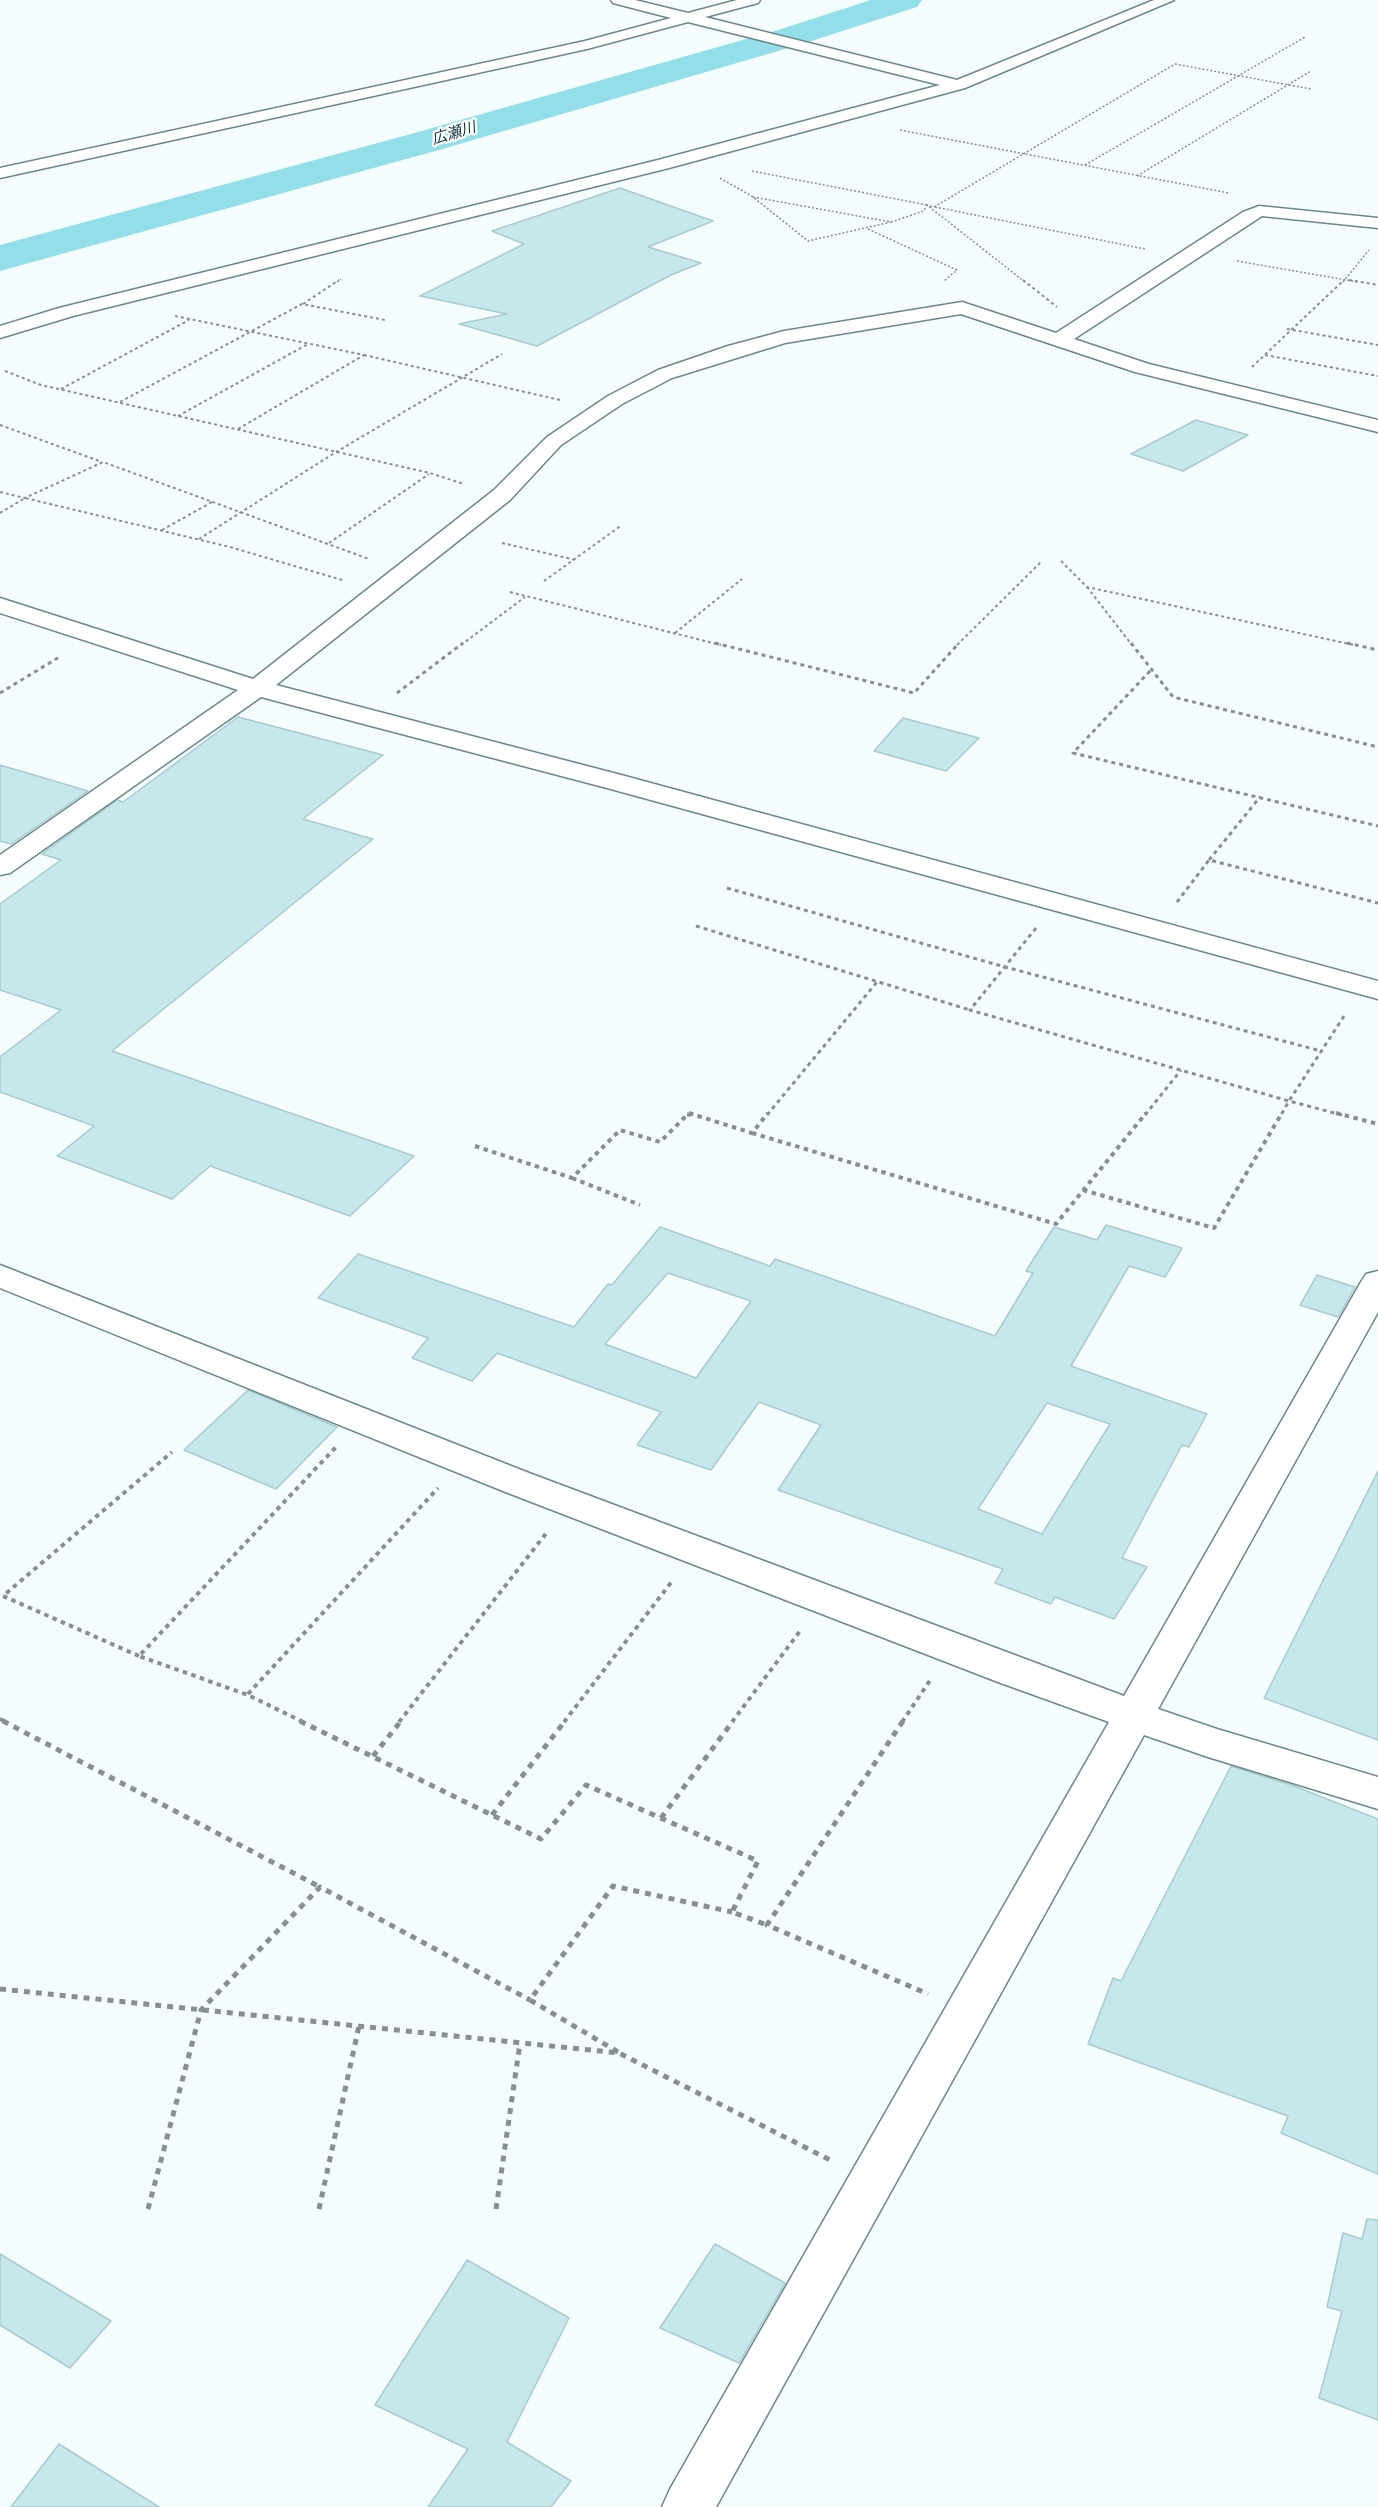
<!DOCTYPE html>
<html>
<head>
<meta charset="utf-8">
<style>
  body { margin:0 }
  canvas { display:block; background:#f5fcfd }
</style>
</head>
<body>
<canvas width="1378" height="2507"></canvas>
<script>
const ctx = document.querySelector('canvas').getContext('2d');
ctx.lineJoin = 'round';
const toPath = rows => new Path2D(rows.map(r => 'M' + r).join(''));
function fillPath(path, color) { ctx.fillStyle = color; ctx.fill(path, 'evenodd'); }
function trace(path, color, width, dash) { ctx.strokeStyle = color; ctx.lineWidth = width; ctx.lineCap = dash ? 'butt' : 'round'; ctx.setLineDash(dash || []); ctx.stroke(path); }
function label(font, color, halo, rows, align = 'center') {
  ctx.font = font + ' "DejaVu Sans","Noto Sans JP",sans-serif'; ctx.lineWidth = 4.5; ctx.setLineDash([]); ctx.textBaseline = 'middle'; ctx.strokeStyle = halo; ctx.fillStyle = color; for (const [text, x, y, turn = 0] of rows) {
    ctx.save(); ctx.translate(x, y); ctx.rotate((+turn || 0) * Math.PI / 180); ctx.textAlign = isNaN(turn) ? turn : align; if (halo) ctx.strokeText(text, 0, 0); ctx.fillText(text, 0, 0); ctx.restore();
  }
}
fillPath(toPath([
  [871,0,922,0,917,7,802,44,439,150,0,271,0,245,411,134,778,30,871,0]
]), '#93dfe9');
const building = toPath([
  [620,188,713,221,648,247,701,263,671,275,537,346,459,324,507,314,420,296,524,244,492,231,620,188],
  [1196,420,1248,435,1183,471,1131,454,1196,420],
  [238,717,383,755,303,819,373,839,112,1051,414,1156,350,1216,210,1166,172,1199,57,1156,94,1126,0,1092,0,1057,61,1010,0,990,0,904,61,860,42,854,117,800,123,802,238,717],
  [903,718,979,738,946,771,874,751,903,718],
  [0,765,88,791,11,844,0,841,0,765],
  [1106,1225,1182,1248,1165,1277,1129,1266,1071,1366,1207,1414,1189,1447,1182,1445,1122,1558,1147,1567,1114,1619,1055,1597,1051,1604,995,1583,1003,1569,778,1490,821,1425,759,1402,711,1470,637,1445,661,1412,497,1353,472,1381,412,1358,428,1338,318,1298,358,1254,574,1327,608,1284,612,1285,660,1227,770,1266,775,1259,995,1336,1033,1273,1026,1271,1054,1227,1097,1240,1106,1225],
  [668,1273,751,1301,696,1378,605,1344,668,1273],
  [1047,1403,1110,1424,1042,1534,978,1509,1047,1403],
  [1317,1275,1355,1287,1338,1317,1300,1305,1317,1275],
  [248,1390,337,1427,276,1489,184,1450,248,1390],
  [1378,1471,1378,1740,1264,1698,1378,1471],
  [1231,1766,1294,1786,1378,1819,1378,2174,1281,2133,1288,2116,1088,2044,1113,1978,1121,1981,1231,1766],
  [1367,2219,1378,2220,1378,2420,1319,2398,1342,2311,1327,2307,1343,2233,1362,2239,1367,2219],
  [715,2244,785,2283,739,2363,660,2328,715,2244],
  [0,2254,111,2321,70,2368,0,2325,0,2254],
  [467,2260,569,2318,507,2442,571,2481,551,2507,428,2507,468,2449,375,2405,467,2260],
  [59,2444,159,2507,11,2507,59,2444]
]);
fillPath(building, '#c6e8ec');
trace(building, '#a9cbcf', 1.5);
const minor = toPath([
  [611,0,635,0,688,13,737,0,760,0,758,3,705,17,957,80,1154,0,1174,0,965,88,669,168,73,316,0,338,0,326,59,308,658,160,940,85,688,22,587,49,0,178,0,168,585,41,671,18,613,3,611,0],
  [1259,206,1378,218,1378,228,1262,216,1074,339,1149,364,1378,420,1378,432,1135,372,961,314,785,343,672,378,622,404,561,445,510,500,276,685,625,776,1378,981,1378,999,607,788,261,697,10,873,0,875,0,855,238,690,0,613,0,598,253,679,494,490,547,437,608,396,658,370,728,346,784,331,962,302,1056,333,1243,212,1259,206],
  [0,1265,529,1473,1124,1696,1361,1282,1366,1274,1378,1271,1378,1312,1158,1709,1217,1729,1378,1777,1378,1809,1208,1757,1144,1735,716,2507,662,2507,670,2489,1109,1722,998,1682,503,1491,0,1288,0,1265]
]);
trace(minor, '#69898d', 3);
trace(toPath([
  [900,130,1229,193],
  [1085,165,1305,37],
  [752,171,927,205],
  [1137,176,1311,71],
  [720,178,753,197],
  [753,197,891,222,808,241,753,197],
  [935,207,1145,249],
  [891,222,924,211,927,205],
  [868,229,957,270,944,281],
  [1237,261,1358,282],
  [337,282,341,279],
  [1025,282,927,205,934,207,1175,64,1311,89],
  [1343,282,1369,250]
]), '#869091', 1.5, [2, 2]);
trace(toPath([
  [1023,280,1057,307],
  [1349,280,1378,285],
  [303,304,339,280],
  [175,316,364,355,238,429],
  [1287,329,1378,345],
  [364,355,560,400],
  [1265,355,1378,376],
  [1252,367,1344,280],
  [5,371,41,385,430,473,464,484],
  [61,389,189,320],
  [120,402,302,304,385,320],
  [178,416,308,344],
  [0,425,102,462],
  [0,492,25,498,103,462,369,559],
  [0,513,25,498,230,547,342,580],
  [162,530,212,502],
  [199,539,336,452,502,354],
  [329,543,429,474],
  [502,543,576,560],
  [1061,561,1087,587,1354,645],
  [544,581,622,525],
  [1087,587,1132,645],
  [510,592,721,645],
  [675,633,742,579],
  [461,645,525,597],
  [957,645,1042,561]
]), '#869091', 2, [3, 3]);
trace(toPath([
  [715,643,914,693,959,643],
  [1131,643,1173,697,1378,747],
  [1347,643,1378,650],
  [1150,671,1073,753,1378,826],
  [0,693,61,656],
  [397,693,463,643],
  [1209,860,1260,797],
  [727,888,1005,967,1321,1051],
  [1177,902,1209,860,1378,903],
  [696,926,970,1010],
  [1036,928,970,1010,1289,1101,1281,1115],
  [687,1115,694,1115],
  [767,1115,877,982],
  [1145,1115,1181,1070],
  [1342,1115,1289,1101,1346,1013]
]), '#869091', 3, [4, 4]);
trace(toPath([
  [689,1113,752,1133,768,1113],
  [1336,1113,1378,1124],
  [752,1133,1056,1224,1146,1113],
  [475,1146,572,1178,620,1130,660,1142,689,1113],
  [572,1178,640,1205],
  [1083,1190,1214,1228,1282,1113],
  [139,1656,3,1596,172,1452],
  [248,1694,438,1488],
  [0,1719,6,1722],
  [303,1722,248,1695,139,1656,336,1447],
  [399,1722,548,1531],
  [564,1722,673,1580],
  [732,1722,800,1631],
  [902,1722,931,1679]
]), '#869091', 4, [4.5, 4.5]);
trace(toPath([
  [3,1721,320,1887],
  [300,1721,541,1839,586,1785,758,1861,732,1912,767,1925],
  [903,1721,767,1925,928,1994],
  [373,1756,401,1721],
  [492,1815,565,1721],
  [661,1818,733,1721],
  [0,1989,619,2053,834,2162],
  [618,2052,530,2000,613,1886,732,1912],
  [148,2209,201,2010,320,1887,530,2000],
  [319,2209,359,2026],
  [496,2209,520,2043]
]), '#869091', 5, [6, 6]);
fillPath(minor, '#fff');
label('italic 15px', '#0a3135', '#fff', [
  ["広瀬川",454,134,-17]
]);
</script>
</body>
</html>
